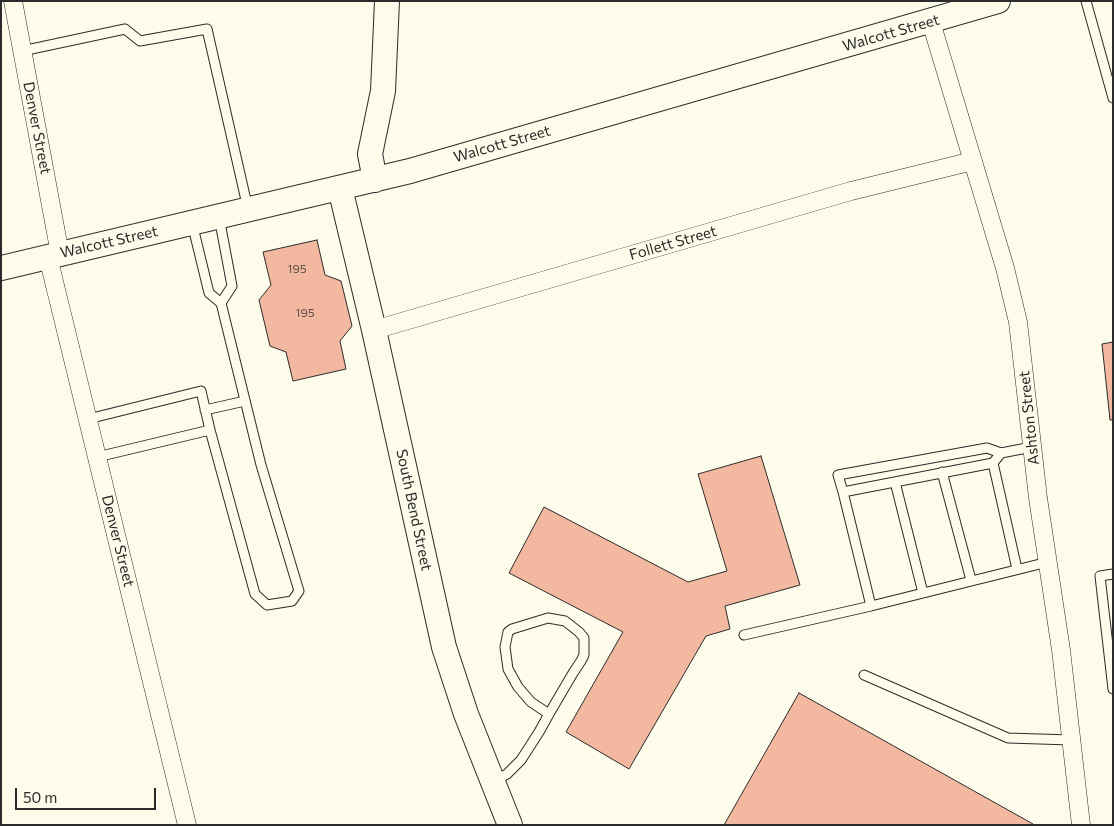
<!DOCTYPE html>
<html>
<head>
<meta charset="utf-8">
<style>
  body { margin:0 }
  #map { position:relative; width:1114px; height:826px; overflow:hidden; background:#fdfbea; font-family:Commissioner,sans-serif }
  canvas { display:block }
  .frame { position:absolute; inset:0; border:2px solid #2b2b2b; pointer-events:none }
  .scale { position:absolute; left:15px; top:788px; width:141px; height:22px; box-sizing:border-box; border:2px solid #2b2b2b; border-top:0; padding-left:6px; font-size:15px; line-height:18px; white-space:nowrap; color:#2b2b2b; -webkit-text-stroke:4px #fdfbea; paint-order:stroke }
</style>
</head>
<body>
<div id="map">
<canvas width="1114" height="826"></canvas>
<div class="frame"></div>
<div class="scale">50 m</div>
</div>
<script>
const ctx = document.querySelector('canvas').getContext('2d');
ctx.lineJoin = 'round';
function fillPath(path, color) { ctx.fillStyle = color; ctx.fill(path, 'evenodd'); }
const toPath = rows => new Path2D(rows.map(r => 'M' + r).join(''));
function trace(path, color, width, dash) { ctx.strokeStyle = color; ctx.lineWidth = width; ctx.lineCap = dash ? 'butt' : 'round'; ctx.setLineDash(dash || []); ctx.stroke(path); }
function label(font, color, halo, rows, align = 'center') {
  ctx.font = font + ' Commissioner,sans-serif'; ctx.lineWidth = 4; ctx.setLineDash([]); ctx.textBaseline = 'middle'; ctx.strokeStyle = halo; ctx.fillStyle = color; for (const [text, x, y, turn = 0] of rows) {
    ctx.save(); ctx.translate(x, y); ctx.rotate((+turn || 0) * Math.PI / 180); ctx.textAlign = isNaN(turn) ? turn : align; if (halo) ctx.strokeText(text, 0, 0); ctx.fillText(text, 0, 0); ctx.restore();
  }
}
const building = toPath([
  [317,240,325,275,341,281,352,326,340,341,346,369,293,381,286,352,270,346,259,300,271,285,263,252,317,240],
  [1113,342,1113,420,1110,420,1102,344,1113,342],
  [761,456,800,585,725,606,730,629,706,636,629,769,566,732,623,632,509,573,544,507,688,582,727,571,698,474,761,456],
  [799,693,1033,824,1033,825,724,825,799,693]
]);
fillPath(building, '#f2b8a0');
trace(building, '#2b2b2b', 1);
const lane = toPath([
  [1086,1,1113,98],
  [22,51,125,29,140,41,207,29,248,209],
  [192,223,209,293,221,303],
  [205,410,245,401],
  [88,419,201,391,210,430],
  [1032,447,1001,453,993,463,843,492,871,606,1048,562],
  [97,457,210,430,255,594,267,605,292,601,299,591,261,465,221,303,232,286,219,217],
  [993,463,1017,569],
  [942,472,971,580],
  [895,482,923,593],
  [843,492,838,475,987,448,1001,453],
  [1113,574,1100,576,1113,689],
  [744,635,871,606],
  [864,675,1008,738,1071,740],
  [493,781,507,774,521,760,539,732,549,714,573,673,581,661,584,655,584,638,579,632,565,621,548,618,512,629,508,632,505,647,508,669,518,687,531,702,549,714]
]);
const street = toPath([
  [13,1,60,254],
  [931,22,1005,268,1018,322,1038,498,1061,650,1081,825],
  [48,257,187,825],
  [374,330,851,191,973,161]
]);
const secondary = toPath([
  [375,180,370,154,383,91,387,1],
  [340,188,374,330,444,647,466,714,510,825],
  [1,268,410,171,998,1]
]);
trace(lane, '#2b2b2b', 11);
trace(street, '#2b2b2b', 19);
trace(secondary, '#2b2b2b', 26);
trace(lane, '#fdfbea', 9);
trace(street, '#fdfbea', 18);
trace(secondary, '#fdfbea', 24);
label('12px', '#5d4e48', null, [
  ["195",297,269],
  ["195",305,313]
]);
label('15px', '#2b2b2b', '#fdfbea', [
  ["Walcott Street",891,33,-16],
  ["Denver Street",37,128,79],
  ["Walcott Street",502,144,-16],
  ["Walcott Street",109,242,-13],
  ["Follett Street",673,243,-16],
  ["Ashton Street",1029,418,-96],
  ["South Bend Street",414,510,78],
  ["Denver Street",118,541,76]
]);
</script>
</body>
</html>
